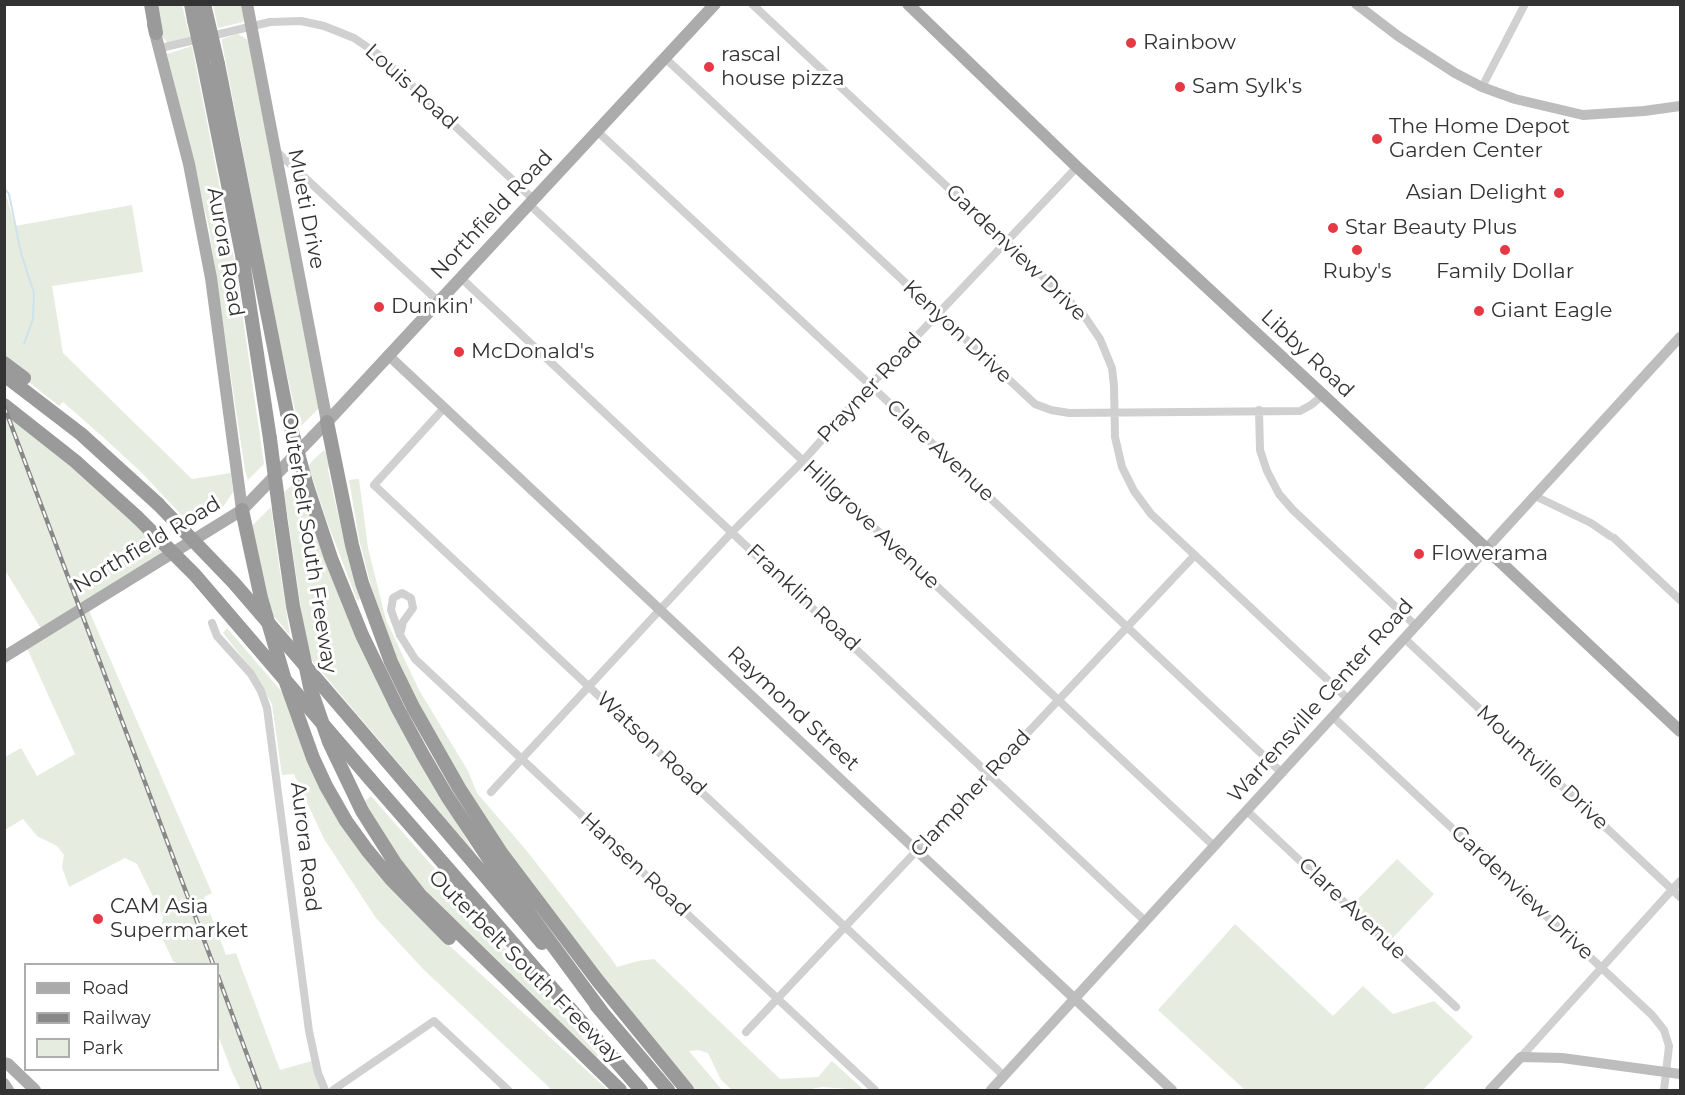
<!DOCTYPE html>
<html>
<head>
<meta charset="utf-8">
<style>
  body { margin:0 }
  #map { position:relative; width:1685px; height:1095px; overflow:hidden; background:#fff; font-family:Montserrat,sans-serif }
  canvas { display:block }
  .frame { position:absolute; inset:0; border:6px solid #333; pointer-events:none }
  .legend { position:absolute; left:24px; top:963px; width:195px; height:108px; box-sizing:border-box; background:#fff; border:2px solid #adadad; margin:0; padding:8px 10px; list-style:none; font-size:18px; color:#333 }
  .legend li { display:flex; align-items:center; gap:12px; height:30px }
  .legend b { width:30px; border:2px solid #adadad }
</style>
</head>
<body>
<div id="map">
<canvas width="1685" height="1095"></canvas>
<div class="frame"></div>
<ul class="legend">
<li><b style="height:8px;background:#ababab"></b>Road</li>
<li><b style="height:8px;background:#888"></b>Railway</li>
<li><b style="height:16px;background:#e6ecdf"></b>Park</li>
</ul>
</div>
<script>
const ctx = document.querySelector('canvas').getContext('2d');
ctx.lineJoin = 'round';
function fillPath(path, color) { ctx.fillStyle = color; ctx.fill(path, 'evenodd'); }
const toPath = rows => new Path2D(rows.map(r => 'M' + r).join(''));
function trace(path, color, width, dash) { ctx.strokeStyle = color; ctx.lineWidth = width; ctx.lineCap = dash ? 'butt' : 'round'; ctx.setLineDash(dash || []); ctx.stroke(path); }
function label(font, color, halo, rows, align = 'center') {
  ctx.font = font + ' Montserrat,sans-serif'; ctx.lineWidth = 6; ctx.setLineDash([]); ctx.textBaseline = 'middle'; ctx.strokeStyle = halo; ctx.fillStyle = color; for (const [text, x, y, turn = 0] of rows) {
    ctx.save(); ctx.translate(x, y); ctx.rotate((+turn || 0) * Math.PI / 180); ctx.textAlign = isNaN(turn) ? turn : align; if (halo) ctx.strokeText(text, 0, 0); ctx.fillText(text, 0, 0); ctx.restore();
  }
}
fillPath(toPath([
  [153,5,182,5,190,37,174,42,167,42,163,38],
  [213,5,243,5,245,16,243,22,218,28],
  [238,34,248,40,319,408,299,428,278,334,222,43,222,39],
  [192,46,236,269,264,464,248,480,245,471,209,228,167,54],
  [4,188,15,226,132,205,143,272,52,286,63,353,192,479,231,473,233,492,221,510,217,508,191,525,141,472,104,438,63,402,59,406,5,363],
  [5,405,176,551,87,606,212,893,204,897,226,955,236,953,280,1070,315,1060,325,1090,241,1090,232,1072,218,1035,218,964,178,964,173,961,160,933,163,917,137,864,125,858,69,887,62,867,64,855,57,846,37,836,23,819,5,830,5,757,21,748,37,776,75,754,25,644,43,632,5,570],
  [324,450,330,459,328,470,342,532,360,599,357,600,326,519,309,467,311,462],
  [359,479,368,548,386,620,419,690,468,771,477,793,526,850,610,957,617,967,638,961,654,959,780,1079,818,1077,832,1061,864,1090,822,1087,806,1090,732,1090,721,1080,708,1053,698,1050,689,1051,722,1090,695,1090,641,1027,524,876,470,796,431,730,395,657,376,605,359,539,349,480],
  [298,480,325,561,391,708,420,763,476,855,308,656,284,492],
  [271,507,279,565,290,635,271,613,252,526],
  [227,628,289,700,297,733,309,762,343,828,373,868,430,928,608,1090,552,1090,423,969,376,918,324,839,294,774,282,775,272,704,252,670,223,633],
  [371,796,598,1055,595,1059,430,898,401,863,364,802],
  [1397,859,1434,894,1388,943,1350,907],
  [1235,924,1333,1016,1363,986,1393,1014,1434,1001,1473,1037,1423,1090,1245,1090,1158,1010]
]), '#e6ecdf');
trace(toPath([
  [4,188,9,194,21,253,34,293,33,319,24,344]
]), '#cfe2ee', 2);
trace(toPath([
  [752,4,1083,314,1100,339,1112,368,1114,386,1115,437,1122,467,1134,491,1151,514,1349,700],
  [161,48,270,22,301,21,324,26,354,38,379,55,533,199],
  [665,58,1035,404,1051,410,1069,413,1300,411,1311,405,1323,395],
  [1482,87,1525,4],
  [597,131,867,382,1282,773],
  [276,151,438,301],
  [529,204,1214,846],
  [460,277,1145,921],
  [444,408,374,485,1004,1076],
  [1259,410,1260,450,1267,471,1279,494,1293,510,1416,626],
  [1535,496,1591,523,1610,536],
  [1614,538,1680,600],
  [212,623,217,636,251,674,261,691,267,708,309,1031,318,1073,325,1090],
  [400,635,403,622,413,608,411,598,402,593,393,598,391,610,400,635,415,659,875,1090],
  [1404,638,1680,897],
  [1333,717,1652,1015,1664,1030,1669,1046,1664,1090],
  [491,792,732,532,803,461,864,392,1077,167],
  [1247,811,1456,1007],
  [746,1032,1195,555],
  [1521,1057,1680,881],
  [333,1090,434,1021,508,1090]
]), '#d0d0d0', 8);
trace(toPath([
  [1356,4,1398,36,1455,73,1482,87,1515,99,1583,115,1644,111,1680,106],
  [388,355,1172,1090],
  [991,1090,1680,337],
  [1490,1090,1521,1057,1562,1058,1680,1074]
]), '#bdbdbd', 10);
trace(toPath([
  [247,4,327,422],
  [908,4,1077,167,1323,395,1680,731],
  [153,25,189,164,211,278,242,510],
  [4,657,242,510,327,422,715,4],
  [4,1063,8,1064,35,1090],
  [4,1084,8,1090]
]), '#ababab', 12);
trace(toPath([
  [151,4,156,33],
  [191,4,194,20],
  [203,60,242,255,270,439],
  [218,64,287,413],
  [4,363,24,378],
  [4,375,81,434,158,504],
  [4,405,75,461,137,517],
  [327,422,352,545,362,583,391,662,413,707,459,788,502,854,598,981,687,1090],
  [307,486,331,558,362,635,398,709,423,755,447,796,489,859,602,1012],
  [242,510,261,598,284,677,313,758,326,786,346,821,367,850,391,879,449,938],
  [280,516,293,606,310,687,329,742,362,811,395,863,420,895,620,1090],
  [351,719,542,943],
  [370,779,641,1090],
  [596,1005,668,1090]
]), '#9a9a9a', 14);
const rail = toPath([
  [4,406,213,964],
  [218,976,260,1090]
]);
trace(rail, '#888', 4.5);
trace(rail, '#fff', 2, [7]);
trace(toPath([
  [205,8,218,64],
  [194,20,203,60],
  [287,413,307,486],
  [270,439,280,516],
  [158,504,234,583,351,719],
  [137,517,195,575,370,779]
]), '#9a9a9a', 14);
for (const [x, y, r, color] of [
  [1131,43,6,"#e63946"],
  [709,67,6,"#e63946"],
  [1180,87,6,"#e63946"],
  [1377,139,6,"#e63946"],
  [1559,193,6,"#e63946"],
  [1333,228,6,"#e63946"],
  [1357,250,6,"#e63946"],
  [1505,250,6,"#e63946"],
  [379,307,6,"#e63946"],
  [1479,311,6,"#e63946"],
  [459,352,6,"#e63946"],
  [1419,554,6,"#e63946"],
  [98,919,6,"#e63946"]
]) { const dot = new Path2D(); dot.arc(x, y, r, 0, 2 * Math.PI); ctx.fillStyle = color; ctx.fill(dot); trace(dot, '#fff', 2); }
label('21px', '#333', '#fff', [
  ["Rainbow",1143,43],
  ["rascal",721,55],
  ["house pizza",721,79],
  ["Sam Sylk's",1192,87],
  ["The Home Depot",1389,127],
  ["Garden Center",1389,151],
  ["Asian Delight",1547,193,"right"],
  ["Star Beauty Plus",1345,228],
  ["Ruby's",1357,272,"center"],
  ["Family Dollar",1505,272,"center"],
  ["Dunkin'",391,307],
  ["Giant Eagle",1491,311],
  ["McDonald's",471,352],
  ["Flowerama",1431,554],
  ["CAM Asia",110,907],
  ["Supermarket",110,931]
], 'left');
label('21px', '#333', '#fff', [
  ["Louis Road",411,87,42],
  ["Mueti Drive",306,209,79],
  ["Northfield Road",492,215,-47],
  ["Aurora Road",225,252,80],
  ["Gardenview Drive",1016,253,44],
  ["Kenyon Drive",957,332,43],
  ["Libby Road",1307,354,43],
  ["Prayner Road",870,388,-47],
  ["Clare Avenue",940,451,43],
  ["Hillgrove Avenue",871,525,43],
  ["Outerbelt South Freeway",309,543,81],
  ["Northfield Road",147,545,-31],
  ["Franklin Road",803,598,43],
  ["Warrensville Center Road",1321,701,-48],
  ["Raymond Street",793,709,43],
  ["Watson Road",651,744,43],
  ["Mountville Drive",1542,768,43],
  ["Clampher Road",971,794,-47],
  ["Aurora Road",305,847,83],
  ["Hansen Road",635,865,43],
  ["Gardenview Drive",1522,893,43],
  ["Clare Avenue",1352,909,43],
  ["Outerbelt South Freeway",525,967,45]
]);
</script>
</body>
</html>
